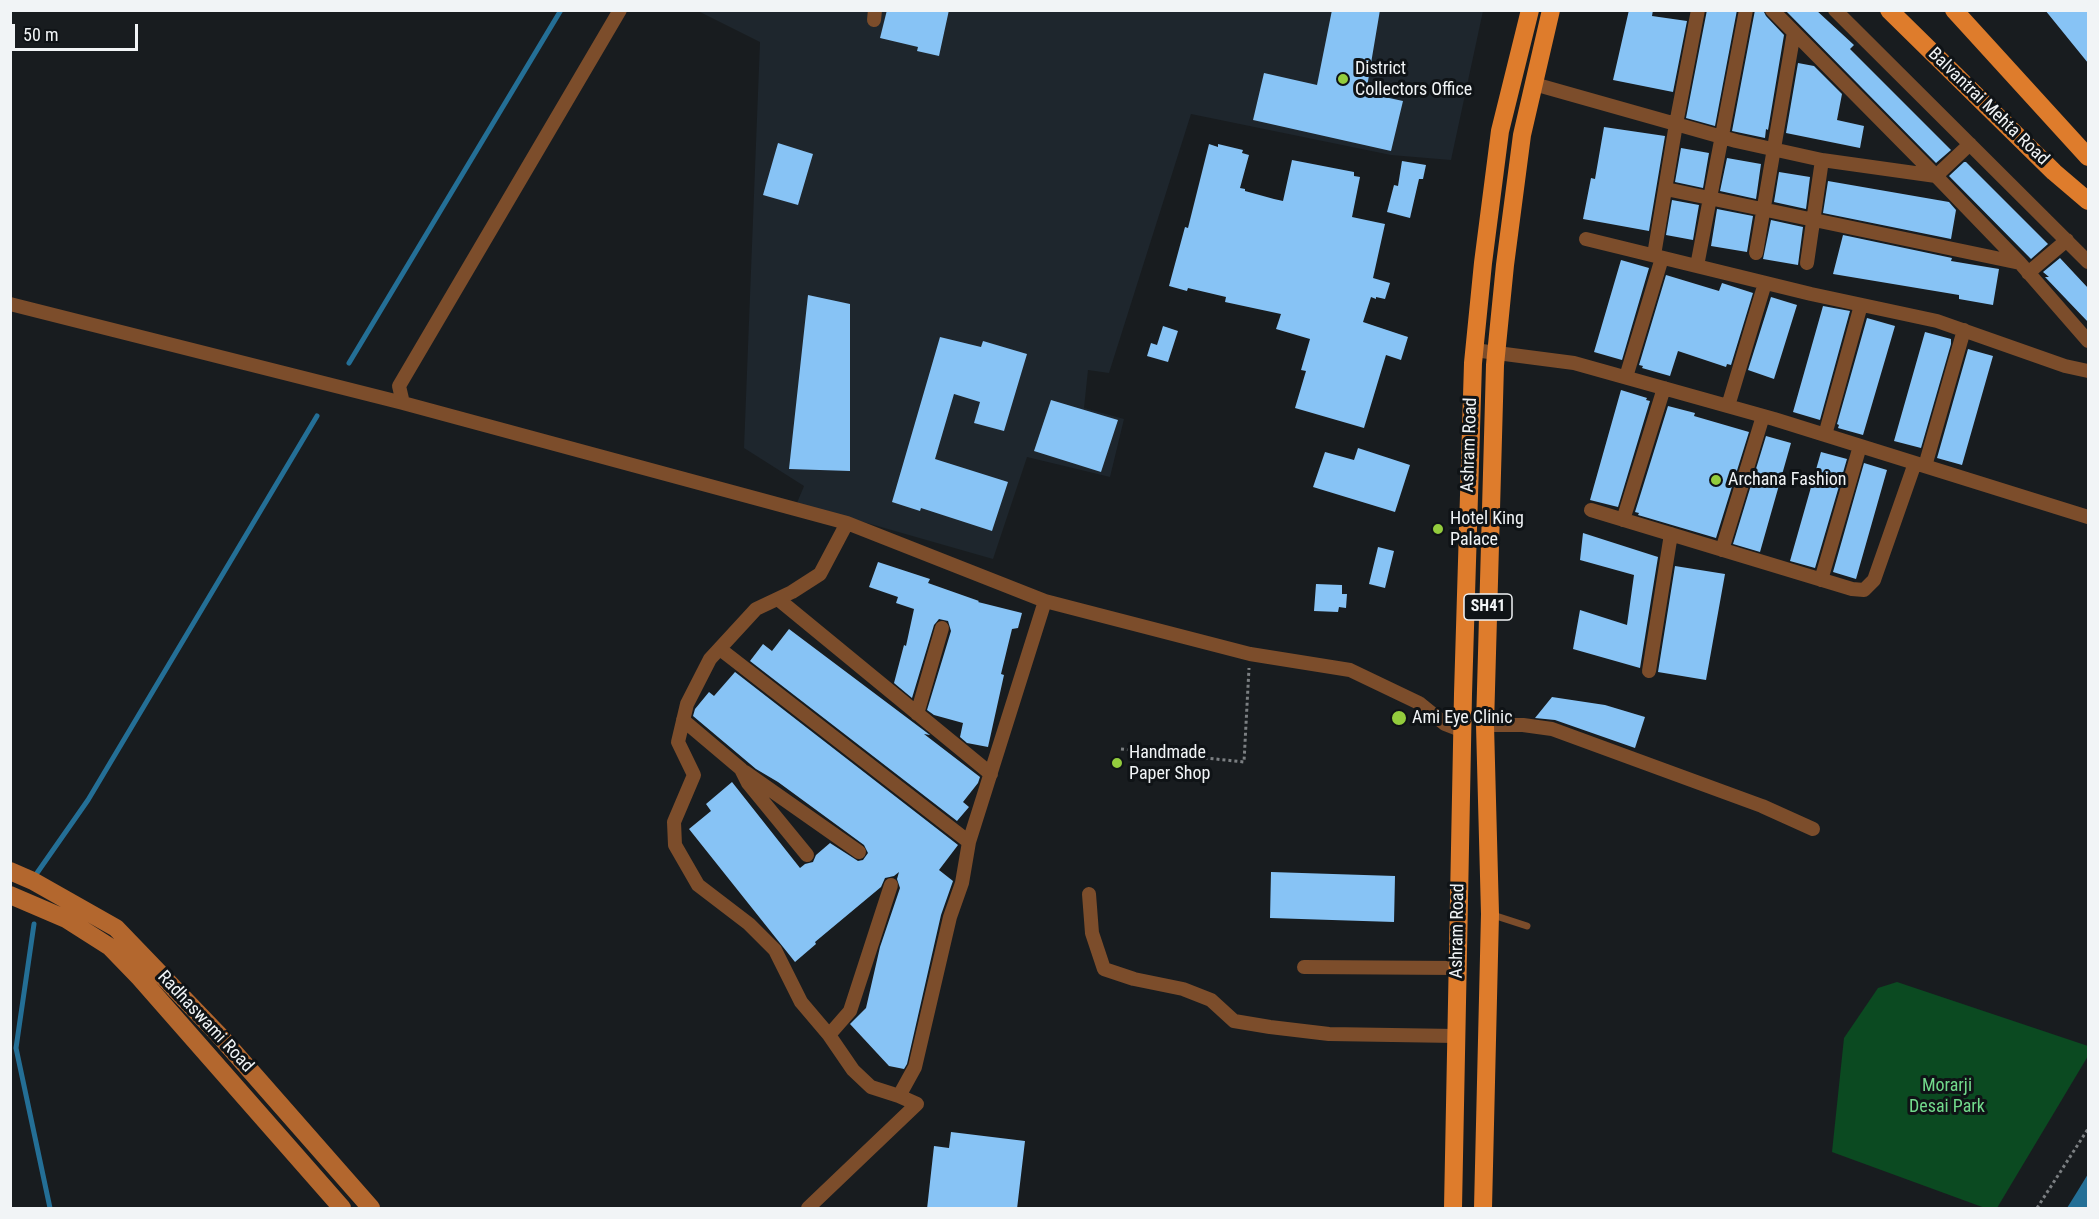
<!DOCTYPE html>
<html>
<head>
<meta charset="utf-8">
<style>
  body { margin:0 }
  #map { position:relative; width:2099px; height:1219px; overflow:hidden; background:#181c1f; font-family:"Roboto Condensed",sans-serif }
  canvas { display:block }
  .frame { position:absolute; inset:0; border:12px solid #f1f4f6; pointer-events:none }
  .scale { position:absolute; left:12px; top:24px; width:126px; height:27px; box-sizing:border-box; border:3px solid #f1f4f6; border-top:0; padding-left:8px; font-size:18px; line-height:21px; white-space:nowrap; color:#f1f4f6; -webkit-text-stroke:4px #0f1316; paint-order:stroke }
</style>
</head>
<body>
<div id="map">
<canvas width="2099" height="1219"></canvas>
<div class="frame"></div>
<div class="scale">50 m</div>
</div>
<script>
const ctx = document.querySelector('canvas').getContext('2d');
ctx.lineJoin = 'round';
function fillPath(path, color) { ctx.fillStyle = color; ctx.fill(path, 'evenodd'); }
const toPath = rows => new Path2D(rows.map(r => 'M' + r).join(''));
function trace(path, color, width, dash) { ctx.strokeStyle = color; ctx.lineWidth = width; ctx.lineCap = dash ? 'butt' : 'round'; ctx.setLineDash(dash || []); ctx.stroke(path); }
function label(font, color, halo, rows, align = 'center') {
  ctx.font = font + ' "Roboto Condensed",sans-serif'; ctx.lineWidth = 6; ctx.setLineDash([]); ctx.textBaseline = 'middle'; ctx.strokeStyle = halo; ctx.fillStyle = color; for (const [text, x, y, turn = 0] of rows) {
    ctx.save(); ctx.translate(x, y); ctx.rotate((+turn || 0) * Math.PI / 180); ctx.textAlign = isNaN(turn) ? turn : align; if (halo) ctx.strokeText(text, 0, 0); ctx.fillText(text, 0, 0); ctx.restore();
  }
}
fillPath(toPath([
  [698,11,1483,11,1451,160,1391,155,1191,114,1109,373,1088,370,1084,408,1124,419,1110,477,1027,457,993,559,797,503,804,486,744,448,760,42]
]), '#1e262d');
fillPath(toPath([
  [1897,982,2088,1046,2088,1056,1997,1208,1985,1208,1832,1152,1844,1038,1878,988]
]), '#0b4a21');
fillPath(toPath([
  [2088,1174,2088,1208,2067,1208,2077,1192]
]), '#246f96');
trace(toPath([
  [349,363,561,10],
  [37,873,88,800,317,416],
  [34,924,16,1048,50,1208]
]), '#246f96', 5);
fillPath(toPath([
  [887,10,949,10,939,56,917,51,918,47,880,38],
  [1332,10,1380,10,1366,93,1403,101,1391,151,1253,120,1264,73,1317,85],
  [1629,10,1653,10,1652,16,1687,21,1673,92,1613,80],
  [1707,10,1737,10,1715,126,1686,118],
  [1755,10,1763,10,1766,16,1784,35,1768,130,1766,129,1765,138,1732,131],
  [1785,10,1816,10,1854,45,1850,49,1951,150,1936,163],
  [2045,10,2088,10,2088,63],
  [1798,63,1814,66,1842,94,1837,120,1864,126,1860,148,1786,133],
  [1604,127,1665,136,1649,231,1583,219,1591,178,1595,179],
  [778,143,813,154,798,205,763,195],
  [1209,144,1218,147,1218,144,1243,150,1242,153,1249,155,1240,188,1245,189,1245,191,1274,199,1283,201,1292,160,1354,172,1354,176,1360,177,1352,217,1385,224,1373,278,1390,283,1385,299,1376,297,1376,299,1371,297,1363,322,1408,337,1401,360,1386,355,1364,428,1295,408,1306,371,1301,370,1310,339,1276,329,1281,314,1225,302,1226,297,1188,288,1187,291,1169,286,1185,227,1188,228],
  [1681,148,1709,153,1703,188,1675,182],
  [1727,158,1761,164,1756,199,1720,191],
  [1402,161,1426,165,1423,179,1419,179,1410,218,1387,212,1394,185,1398,186],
  [1964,162,1966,162,2048,244,2031,259,1949,176],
  [1779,172,1810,177,1806,209,1774,202],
  [1828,181,1949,202,1956,210,1951,239,1823,213],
  [1672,200,1699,205,1693,240,1666,235],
  [1717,209,1753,216,1747,252,1711,246],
  [1771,220,1803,227,1798,265,1763,259],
  [1843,235,1952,258,1951,261,1999,269,1993,305,1959,299,1959,295,1833,274],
  [2060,258,2088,288,2088,322,2045,277,2049,277,2043,272],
  [1621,260,1649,268,1622,360,1594,352],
  [1666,275,1719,291,1722,283,1753,293,1731,365,1727,364,1726,367,1678,351,1670,376,1642,368,1643,366,1639,365],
  [808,295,850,304,850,471,789,469],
  [1771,297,1797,305,1774,379,1748,370],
  [1823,306,1850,311,1820,420,1793,412],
  [1867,318,1895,326,1863,435,1838,428,1839,425,1837,424],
  [1163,326,1178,331,1168,362,1147,356,1151,343,1157,345],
  [1925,332,1951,339,1951,344,1921,448,1894,441],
  [940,337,981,347,983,341,1027,354,1004,431,974,423,980,402,954,394,935,459,1008,482,992,531,921,508,920,511,892,502],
  [1968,349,1993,356,1962,465,1937,458],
  [1621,390,1647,398,1646,400,1650,401,1618,507,1590,500],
  [1051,400,1118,420,1101,472,1034,451],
  [1668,406,1695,413,1694,416,1749,432,1716,538,1638,515,1639,513,1635,512],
  [1766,436,1791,443,1760,552,1733,544],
  [1358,448,1410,465,1395,512,1313,487,1325,452,1354,460],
  [1821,452,1847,459,1815,568,1790,561],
  [1864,463,1887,470,1856,579,1833,572],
  [1583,533,1658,557,1640,668,1573,649,1580,610,1627,625,1634,575,1580,560],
  [1378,547,1394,551,1385,588,1369,584],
  [878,562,930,579,928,583,979,601,978,602,1022,613,1018,628,1012,629,1001,674,1004,675,988,747,967,743,960,737,963,723,934,715,927,710,951,631,948,621,939,619,934,625,912,698,894,683,904,645,906,646,914,609,896,603,898,597,869,587],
  [1675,566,1725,574,1706,680,1658,672],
  [1316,584,1342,585,1342,594,1347,594,1346,608,1339,607,1338,612,1314,611],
  [789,629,930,735,924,734,980,777,978,783,963,802,969,807,957,821,750,661,763,644,772,651],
  [735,672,958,845,939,870,953,881,941,915,907,1064,904,1069,889,1066,850,1024,866,1008,880,947,900,888,897,879,899,872,894,876,885,878,881,887,815,942,816,944,795,962,689,829,711,811,706,804,732,782,800,868,805,864,813,862,816,855,830,843,858,861,863,860,868,853,864,845,778,782,756,769,693,716,695,709,709,692,714,696],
  [1552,697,1605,705,1645,717,1635,748,1555,720,1535,718],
  [1271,872,1395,876,1394,922,1270,918],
  [951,1132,1025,1141,1017,1209,927,1209,934,1146,949,1148]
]), '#87c3f5');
trace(toPath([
  [1121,749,1244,762,1249,668],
  [2037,1208,2088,1129]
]), '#7b7f82', 3, [3, 3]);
trace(toPath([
  [1493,915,1527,926]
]), '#7c4d2b', 7);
trace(toPath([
  [620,10,399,386,403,403,847,523,1045,601,1250,654,1350,670,1419,703,1445,724,1463,731],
  [1772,10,1936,176,1970,144],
  [1835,10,2088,262],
  [874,20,875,10],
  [1534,84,1736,141,1822,160,1936,176,2020,263,2088,341],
  [1666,189,2020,263],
  [1586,239,1811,294,1937,321,2065,366,2088,371],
  [1756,253,1794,32],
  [1654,255,1676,124,1698,10],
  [1807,263,1822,160],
  [1697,266,1746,10],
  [2028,273,2067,240],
  [10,304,403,403],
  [1474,350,1574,363,1774,419,2088,517],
  [1626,377,1662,258],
  [1728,406,1765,283],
  [1825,435,1861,305],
  [1925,466,1964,330],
  [1591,510,1852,589,1864,590,1874,580,1915,463],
  [1623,520,1664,388],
  [847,523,820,574,792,592,756,609,710,659,687,704,678,742,694,775,674,822,675,845,698,885,749,924,775,950,801,1002,829,1035,853,1070,871,1087,899,1096,915,1067,950,917,962,883,969,842,1045,601],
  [1722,550,1763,416],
  [1821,580,1860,446],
  [778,599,991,774],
  [720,649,969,842],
  [1649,671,1671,534],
  [917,714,942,628],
  [683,720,741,769,748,783,807,855],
  [1485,725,1523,725,1552,729,1762,806,1813,829],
  [745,772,859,852],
  [1089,894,1092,933,1104,969,1134,979,1183,989,1211,1000,1234,1021,1270,1027,1329,1034,1456,1036],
  [1304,967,1457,968],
  [829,1035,850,1011,891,885],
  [808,1208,917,1104,899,1096]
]), '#7c4d2b', 14);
trace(toPath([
  [10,871,33,881,116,928,219,1035,371,1208],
  [10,895,66,919,110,947,140,978,342,1208]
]), '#b3672e', 18);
trace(toPath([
  [1889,10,2054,172,2088,201],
  [1954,10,2088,157],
  [1453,1208,1463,694,1473,363,1483,263,1500,131,1530,10],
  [1483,1208,1490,914,1485,725,1495,365,1505,265,1522,135,1551,10]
]), '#de7c2c', 18);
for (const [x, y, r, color] of [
  [1343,79,6,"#93cc3d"],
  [1716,480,6,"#93cc3d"],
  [1438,529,6,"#93cc3d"],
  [1399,718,8,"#93cc3d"],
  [1117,763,6,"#93cc3d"]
]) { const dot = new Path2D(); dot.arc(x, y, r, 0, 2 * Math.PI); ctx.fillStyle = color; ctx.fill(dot); trace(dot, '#0f1316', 2); }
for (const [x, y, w] of [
  [1488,607,48]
]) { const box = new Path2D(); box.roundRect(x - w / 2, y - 13, w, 26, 4.5); ctx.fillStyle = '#0f1316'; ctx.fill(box); trace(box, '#f1f4f6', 1.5); }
label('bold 16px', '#f1f4f6', null, [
  ["SH41",1488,607]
]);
label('18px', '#f1f4f6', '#0f1316', [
  ["District",1355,69],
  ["Collectors Office",1355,90],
  ["Archana Fashion",1728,480],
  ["Hotel King",1450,519],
  ["Palace",1450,540],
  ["Ami Eye Clinic",1412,718],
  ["Handmade",1129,753],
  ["Paper Shop",1129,774]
], 'left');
label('18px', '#f1f4f6', '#0f1316', [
  ["Balvantrai Mehta Road",1988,107,44],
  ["Ashram Road",1470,445,-88],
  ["Ashram Road",1458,931,-89],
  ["Radhaswami Road",205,1022,47]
]);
label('18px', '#72da8c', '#0f1316', [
  ["Morarji",1947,1086],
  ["Desai Park",1947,1107]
]);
</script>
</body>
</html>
